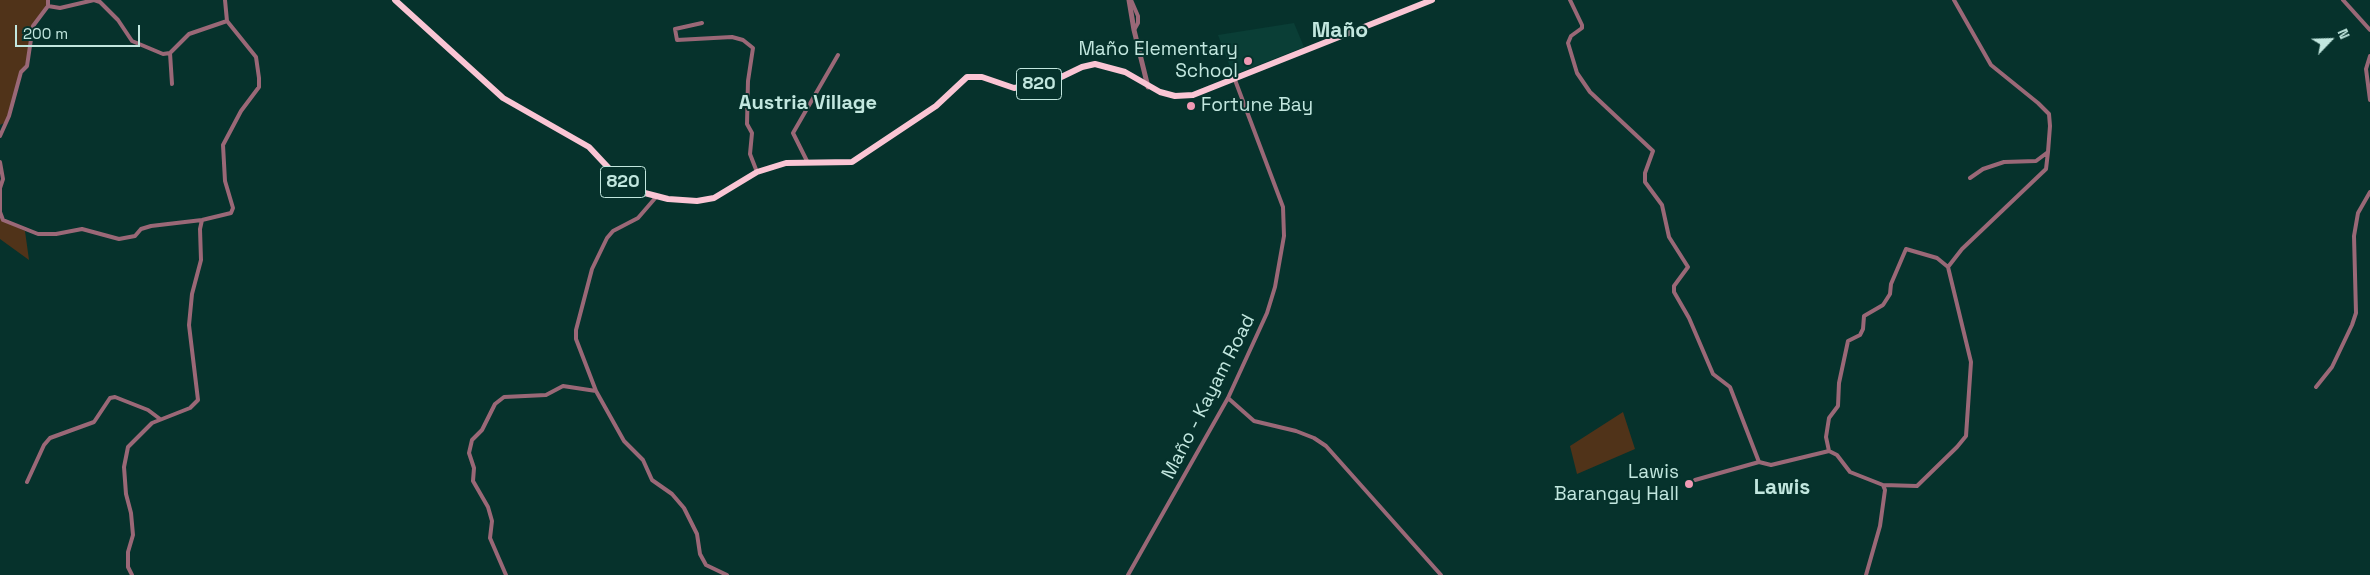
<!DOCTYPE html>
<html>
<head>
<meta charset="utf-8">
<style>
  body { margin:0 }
  #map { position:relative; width:2370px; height:575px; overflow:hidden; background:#06322c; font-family:"Space Grotesk",sans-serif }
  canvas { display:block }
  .north { position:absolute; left:2305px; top:15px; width:50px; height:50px; -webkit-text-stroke:4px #06322c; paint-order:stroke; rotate:66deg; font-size:14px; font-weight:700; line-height:20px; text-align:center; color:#c2e7df }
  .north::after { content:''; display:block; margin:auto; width:18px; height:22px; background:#c2e7df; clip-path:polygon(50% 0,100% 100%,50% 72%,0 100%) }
  .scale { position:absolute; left:15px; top:25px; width:125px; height:22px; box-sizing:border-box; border:2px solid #c2e7df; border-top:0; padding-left:6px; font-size:15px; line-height:18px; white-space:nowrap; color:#c2e7df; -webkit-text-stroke:4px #06322c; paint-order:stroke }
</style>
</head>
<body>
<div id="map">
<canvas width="2370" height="575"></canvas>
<div class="north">N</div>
<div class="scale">200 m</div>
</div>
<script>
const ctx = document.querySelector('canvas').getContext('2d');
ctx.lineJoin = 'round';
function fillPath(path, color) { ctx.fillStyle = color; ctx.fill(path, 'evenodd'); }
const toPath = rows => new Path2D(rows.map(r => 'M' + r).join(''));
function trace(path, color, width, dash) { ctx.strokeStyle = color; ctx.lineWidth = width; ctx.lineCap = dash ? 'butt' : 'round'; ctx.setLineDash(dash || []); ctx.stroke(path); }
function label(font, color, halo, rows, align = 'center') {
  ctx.font = font + ' "Space Grotesk",sans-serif'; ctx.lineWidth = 4; ctx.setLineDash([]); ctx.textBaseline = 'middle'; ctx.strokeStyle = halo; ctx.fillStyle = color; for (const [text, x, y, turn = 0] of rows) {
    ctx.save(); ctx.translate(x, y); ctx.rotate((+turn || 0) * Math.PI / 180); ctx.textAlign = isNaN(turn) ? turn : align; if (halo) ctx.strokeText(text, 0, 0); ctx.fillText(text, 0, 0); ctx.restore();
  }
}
fillPath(toPath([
  [1294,23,1304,47,1233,75,1218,35]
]), '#0a3e36');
fillPath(toPath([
  [0,0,48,0,48,6,33,26,27,66,21,72,6,122,0,125],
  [0,211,2,220,25,231,29,260,0,239],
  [1623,412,1635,449,1577,474,1570,446]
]), '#503319');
trace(toPath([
  [1131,0,1138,16,1138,23,1134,30],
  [1570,0,1582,25,1582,28,1571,36,1568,43,1577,73,1590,92,1653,151,1645,173,1645,182,1662,205,1669,237,1688,267,1674,286,1674,292,1689,318,1713,374,1730,387,1759,462,1771,465,1829,451,1837,455,1850,472,1883,485,1885,490,1880,526,1866,575],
  [1954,0,1991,65,2038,103,2049,114,2050,126,2048,152,2036,161,2004,162,1983,169,1970,178],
  [2343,0,2370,30],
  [48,6,60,8,94,0,100,2,118,20,132,41,163,54,170,53,189,34,227,21],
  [702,23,675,29,677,40,732,37,743,40,753,48,748,81,747,124,752,133,750,154,757,172],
  [170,53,172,84],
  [2370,56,2366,69,2370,100],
  [0,136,9,116,21,72,27,66,33,26,48,6,48,0],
  [0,162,3,179,0,188],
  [808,163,793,133,838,55],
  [0,189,0,212,3,220,38,234,56,234,82,229,119,239,135,236,141,229,151,226,202,220,231,213,233,208,225,181,223,145,241,111,259,87,259,78,256,57,227,21,225,0],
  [657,196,638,218,613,231,607,238,592,269,576,330,576,339,596,391,624,441,643,460,652,480,672,494,684,508,697,534,700,554,706,565,727,575],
  [2316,387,2332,367,2352,325,2356,313,2354,236,2358,213,2370,192],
  [1228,398,1254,421,1296,431,1314,438,1326,446,1441,575],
  [1829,451,1826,437,1829,418,1838,406,1839,383,1848,341,1860,335,1863,329,1864,316,1883,305,1890,294,1891,284,1906,249,1937,258,1948,267],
  [1695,480,1759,462],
  [27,482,44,445,50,438,94,422,110,398,115,397,148,410,160,419],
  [1883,485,1917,486,1957,447,1966,436,1971,362,1948,267,1962,249,2046,169,2048,152],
  [132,575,128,567,128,552,133,535,131,513,126,494,124,467,128,447,152,423,190,408,198,400,189,325,192,294,201,260,200,229,202,220],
  [506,575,490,538,492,521,488,507,473,481,474,468,469,453,472,440,482,430,495,404,504,397,546,395,563,386,596,391],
  [1128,575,1228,398,1267,313,1275,287,1284,236,1283,207,1235,80]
]), '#9a6877', 4);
trace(toPath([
  [1129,0,1134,30,1148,87]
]), '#9a6877', 5);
trace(toPath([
  [395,0,503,98,589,147,619,179,637,191,668,199,697,201,714,198,757,172,786,163,852,162,936,106,967,77,982,77,1014,88,1053,81,1082,67,1095,64,1125,72,1160,92,1175,96,1193,95,1432,0]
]), '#fac5d4', 6);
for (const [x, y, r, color] of [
  [1248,61,5,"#f19ab4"],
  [1191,106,5,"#f19ab4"],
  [1689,484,5,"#f19ab4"]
]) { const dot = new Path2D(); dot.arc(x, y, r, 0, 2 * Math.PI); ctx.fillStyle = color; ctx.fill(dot); trace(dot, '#06322c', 2); }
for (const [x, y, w] of [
  [1039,84,45],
  [623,182,45]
]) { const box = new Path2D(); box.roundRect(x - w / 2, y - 15.5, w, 31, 4); ctx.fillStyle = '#06322c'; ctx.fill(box); trace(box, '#c2e7df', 1); }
label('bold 18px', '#c2e7df', null, [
  ["820",1039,84],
  ["820",623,182]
]);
label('19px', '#c2e7df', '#06322c', [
  ["Maño Elementary",1238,50],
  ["School",1238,72],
  ["Fortune Bay",1201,106,"left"],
  ["Lawis",1679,473],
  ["Barangay Hall",1679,495]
], 'right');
label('19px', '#c2e7df', '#06322c', [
  ["Maño - Kayam Road",1209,397,-63]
]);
label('bold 20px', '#c2e7df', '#06322c', [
  ["Austria Village",808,104]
]);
label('bold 21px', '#c2e7df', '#06322c', [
  ["Maño",1340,31],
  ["Lawis",1782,488]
]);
</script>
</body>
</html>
